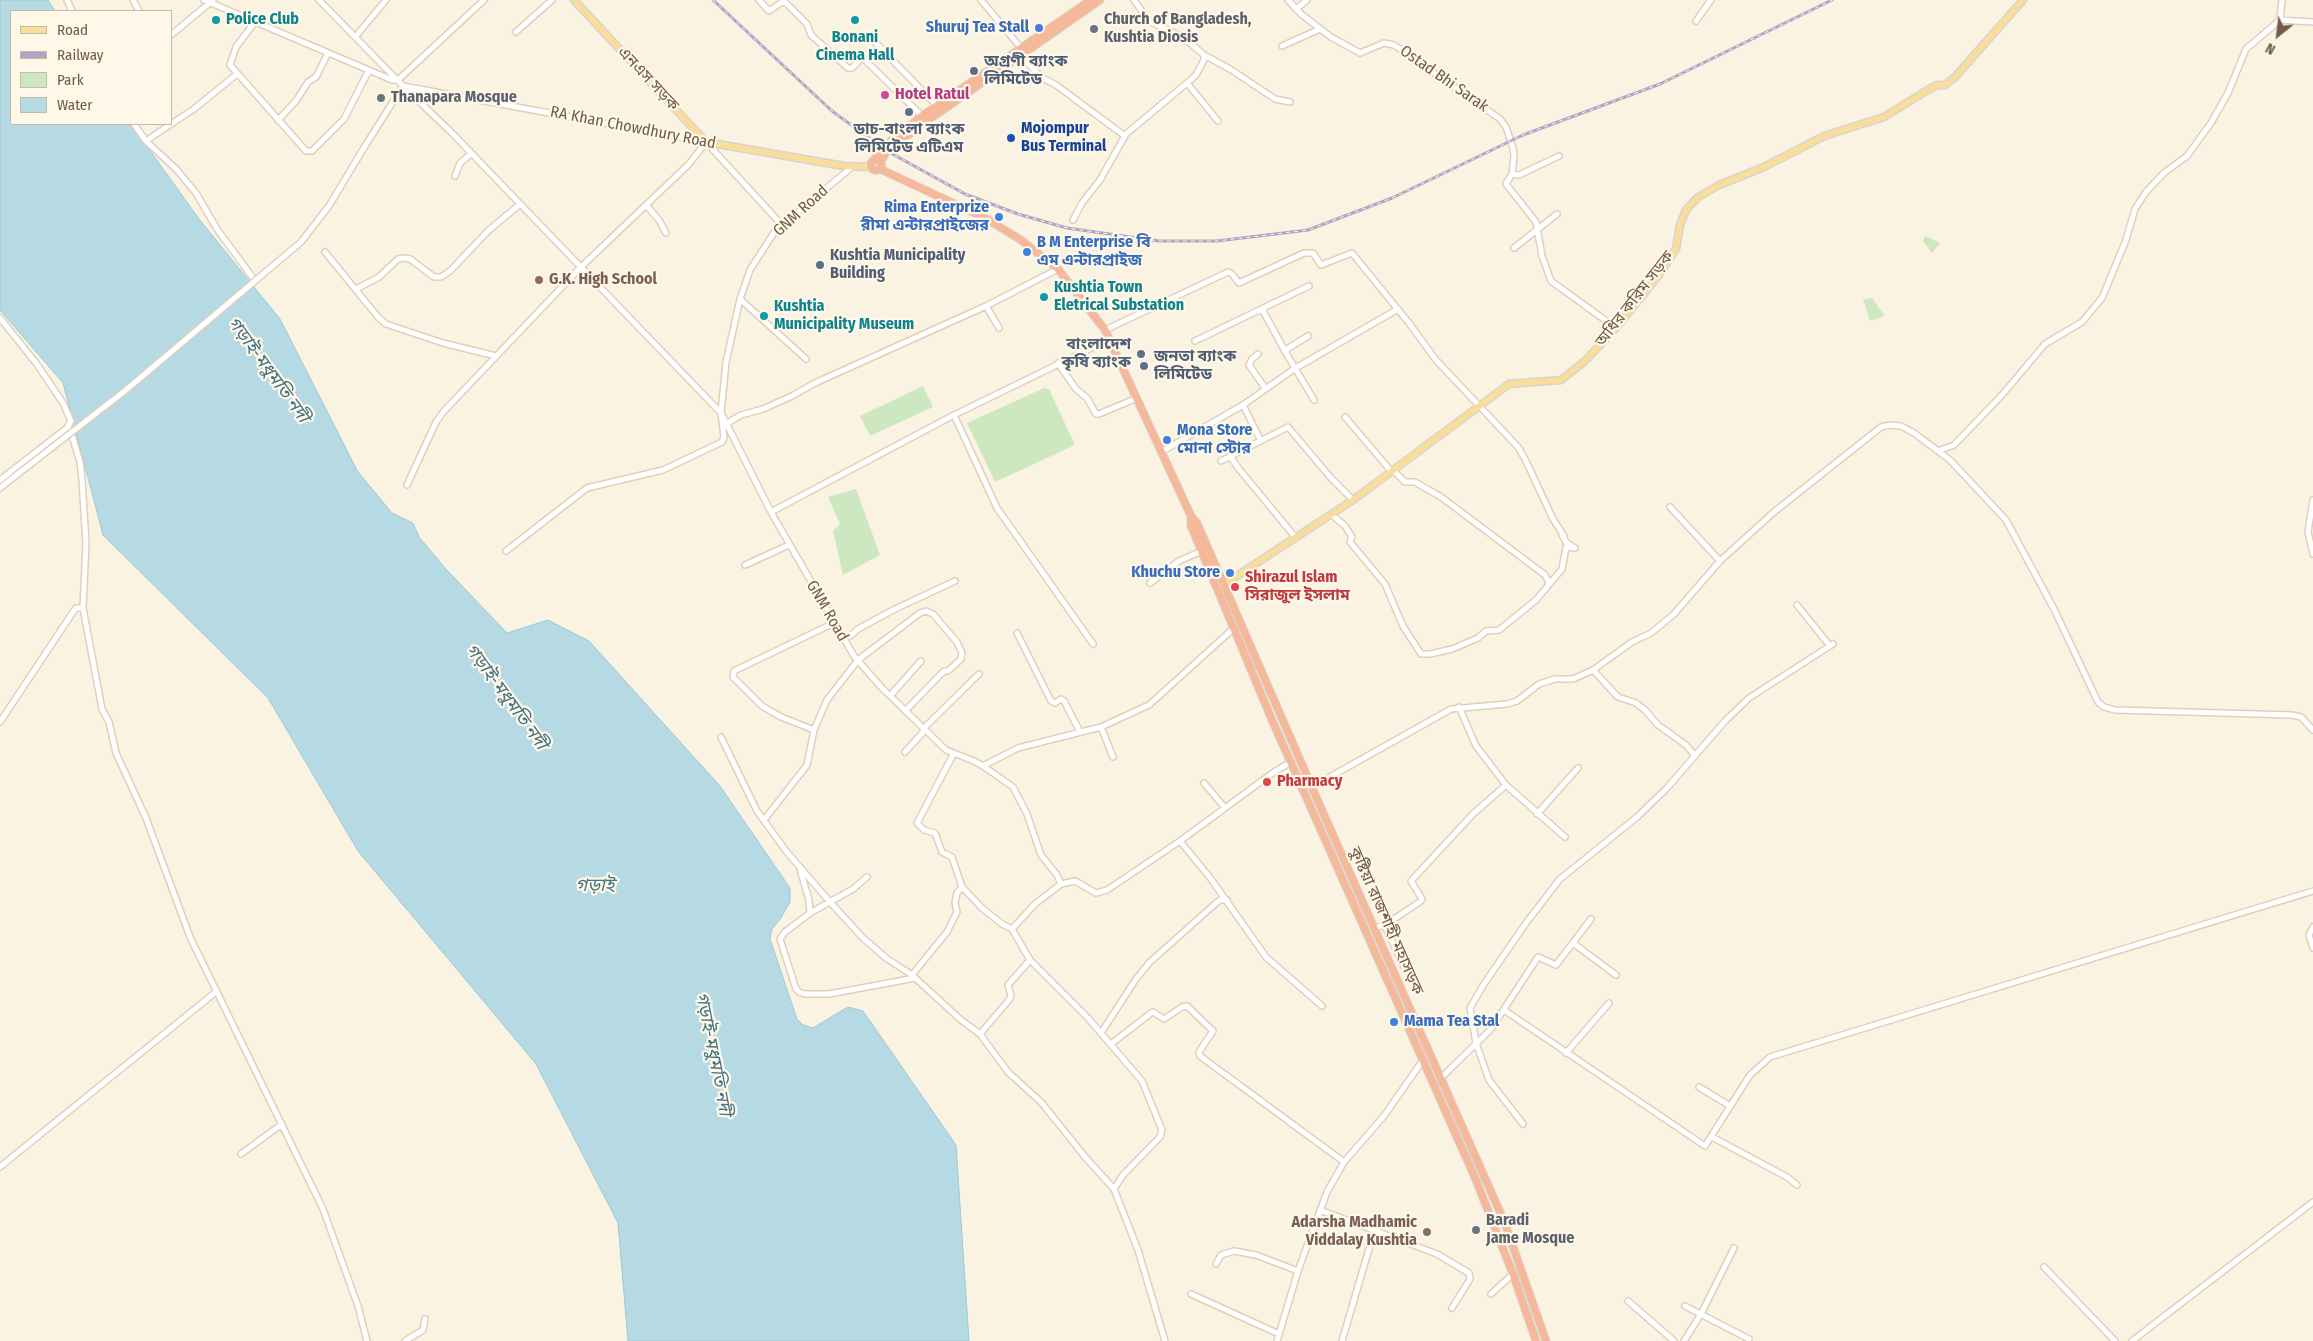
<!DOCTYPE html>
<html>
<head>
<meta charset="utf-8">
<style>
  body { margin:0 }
  #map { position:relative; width:2313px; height:1341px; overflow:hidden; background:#fbf3e1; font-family:"Fira Sans Condensed",sans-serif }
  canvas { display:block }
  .legend { position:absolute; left:10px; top:10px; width:162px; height:115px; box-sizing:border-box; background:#fff7e7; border:1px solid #c7b9a8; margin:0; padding:6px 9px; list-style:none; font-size:15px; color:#725b49 }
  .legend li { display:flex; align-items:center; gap:10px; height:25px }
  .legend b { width:25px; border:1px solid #c7b9a8 }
  .north { position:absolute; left:2253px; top:10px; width:50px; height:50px; -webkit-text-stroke:4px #fff7e7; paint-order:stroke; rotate:209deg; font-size:14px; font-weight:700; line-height:20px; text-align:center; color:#725b49 }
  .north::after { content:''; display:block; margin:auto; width:18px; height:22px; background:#725b49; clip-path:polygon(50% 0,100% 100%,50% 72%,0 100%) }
</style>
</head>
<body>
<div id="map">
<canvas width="2313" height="1341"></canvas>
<ul class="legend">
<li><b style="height:6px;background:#f9dd9a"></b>Road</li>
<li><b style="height:6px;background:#b6a1c4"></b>Railway</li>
<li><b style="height:14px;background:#cde8c0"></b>Park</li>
<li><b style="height:14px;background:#b6dae4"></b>Water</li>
</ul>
<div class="north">N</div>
</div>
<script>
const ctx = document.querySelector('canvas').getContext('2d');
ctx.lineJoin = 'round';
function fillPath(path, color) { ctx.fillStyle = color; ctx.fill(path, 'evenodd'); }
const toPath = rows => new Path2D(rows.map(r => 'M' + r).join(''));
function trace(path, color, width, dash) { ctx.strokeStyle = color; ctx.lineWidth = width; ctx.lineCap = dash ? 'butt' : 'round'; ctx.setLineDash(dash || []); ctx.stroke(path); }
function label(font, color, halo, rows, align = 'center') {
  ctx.font = font + ' "Fira Sans Condensed","Noto Sans Bengali",sans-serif'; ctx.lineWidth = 4.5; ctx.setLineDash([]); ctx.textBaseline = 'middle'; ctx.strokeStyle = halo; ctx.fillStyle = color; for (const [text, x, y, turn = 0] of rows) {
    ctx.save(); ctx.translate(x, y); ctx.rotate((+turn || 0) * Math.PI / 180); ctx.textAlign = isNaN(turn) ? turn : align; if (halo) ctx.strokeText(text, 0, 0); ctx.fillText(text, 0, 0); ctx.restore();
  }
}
fillPath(toPath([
  [1925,236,1940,243,1932,253,1923,241],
  [1872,298,1885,316,1870,321,1863,299],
  [923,386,933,407,870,436,860,416],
  [1044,388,1049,389,1075,445,995,482,967,423],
  [856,489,880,555,843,575,833,531,840,524,828,497]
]), '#cde8c0');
const water = toPath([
  [0,0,48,0,55,11,11,11,11,124,131,124,199,219,280,319,358,472,392,513,413,523,419,537,445,568,507,633,548,620,589,641,720,786,790,888,790,902,781,918,772,929,770,939,797,1019,803,1025,813,1028,848,1007,863,1011,956,1145,969,1341,628,1341,618,1223,536,1064,358,851,268,698,103,535,63,383,0,310,0,0]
]);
fillPath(water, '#b6dae4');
trace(water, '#9dc8d6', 1);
const minor = toPath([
  [67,0,72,11],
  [133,0,139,11],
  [204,0,392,80,398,80,484,0],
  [319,0,403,86,706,142],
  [759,0,769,11,782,2,786,3,807,24,811,35,848,68,852,68,861,59,864,59,922,116],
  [981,0,1021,48,1024,59,1041,77,1056,85,1125,136],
  [1288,0,1301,14,1331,37,1360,53,1384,43,1394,45,1500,119,1506,127,1513,148,1514,156,1512,174],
  [1296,9,1307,0],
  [2280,20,2313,22],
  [1696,21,1711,0],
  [255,22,236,47,230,65,306,151,312,151,344,119,369,70],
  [516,32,552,0],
  [171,35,213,0],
  [356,36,386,0],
  [870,37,937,106],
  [1282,46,1320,29],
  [1204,55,1230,69,1275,99,1290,102],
  [1187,83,1218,121],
  [278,120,296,101,308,82,316,77,328,53],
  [134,124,146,141,177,170,196,193,217,229,253,278],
  [171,124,194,109,237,74],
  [146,141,171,124],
  [706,142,781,224],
  [365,146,403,86,452,133,721,413,724,437,722,442,663,470,587,488,506,551],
  [1559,156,1519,175,1512,174,1506,184,1536,222,1542,256,1551,281,1616,328],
  [852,167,775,231,750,270,740,299,726,362,721,413,771,512,854,656,881,687,946,750,974,761,983,766,1018,748,1101,727,1149,705,1234,628],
  [455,176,460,163,471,154],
  [646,205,659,220,666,233],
  [1073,220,1082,203,1100,180,1126,134,1187,83,1196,75,1204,60,1204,55,1183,37,1149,21,1134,0],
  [1514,248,1557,214],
  [325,252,378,317,386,324,443,343,496,356],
  [356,289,379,277,398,259,405,258,410,259,434,277,441,277,450,271,489,230,519,205],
  [740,299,806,359],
  [986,306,999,328],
  [1262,309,1286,353],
  [0,318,36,363,63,403,71,421,67,428],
  [1105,330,1228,272,1231,273,1239,283,1304,253,1313,253,1321,265,1352,253,1409,323,1436,360,1518,447,1525,459,1553,519,1564,536],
  [1308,336,1287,349,1286,353,1314,400],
  [1195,341,1309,286],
  [1258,354,1252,359,1249,365,1265,388],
  [1058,363,1076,389,1087,398,1096,414,1099,414,1137,398],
  [1243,405,1261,441],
  [954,415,997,508,1093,644],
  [1345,417,1391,471],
  [726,424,741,415,763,409,792,396,815,383,986,306,1058,269],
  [1938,451,1954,445,2002,395,2045,344,2082,322,2102,298,2126,240,2135,209,2146,192,2164,173,2187,156,2211,123,2228,93,2246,49,2280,20,2282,0],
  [1161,452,1243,405,1294,369,1398,309],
  [1230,456,1239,469,1296,538],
  [1221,461,1288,427,1331,478,1353,500],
  [1393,470,1405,482,1415,482,1441,497,1545,575,1549,583],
  [0,480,67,428,70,429,80,462,82,480,86,543,83,608,102,709,109,722,116,753,146,818,190,937,323,1209,358,1306,367,1341],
  [407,485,436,422,444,411,580,268,689,164,706,142],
  [0,488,14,477],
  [2313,500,2308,532,2313,554],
  [1670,507,1720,561],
  [771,512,954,415,1110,339],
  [1331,514,1345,526,1352,537,1350,542,1385,584,1403,626,1421,654,1430,654,1452,649,1478,638,1486,631,1499,630,1536,600,1562,569,1566,547,1575,548,1566,542,1562,535],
  [745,565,789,545],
  [1150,583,1179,561,1202,551],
  [1797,605,1830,646],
  [1017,633,1051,701,1055,703,1061,699,1064,701,1080,732],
  [843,638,850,636,858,629,895,609,955,581],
  [1593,670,1618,697,1636,703,1645,710,1658,725,1686,745,1695,756],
  [890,696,921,661],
  [1459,707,1476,746,1506,785,1565,837],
  [0,722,71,615,76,608,83,608],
  [1101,727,1113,757],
  [923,729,979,674],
  [814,730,781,717,762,706,733,677,734,671,834,623],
  [721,737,757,811,786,851,830,902,863,938,886,958,912,975,961,1020,980,1034,1008,1072,1041,1102,1086,1158,1114,1189,1138,1250,1165,1341],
  [905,752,925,730],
  [954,753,917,823,924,830,935,833,942,852,952,857,962,887,982,908,1002,924,1012,929,1030,960,1088,1018,1142,1081,1162,1130,1160,1137,1123,1175,1114,1189],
  [983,766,1013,787,1027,814,1041,855,1057,875,1061,884],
  [1204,783,1225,808],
  [1312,787,1451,709,1507,704,1517,701,1539,684,1555,679,1573,679,1593,670,1632,642,1651,633,1673,615,1720,561,1774,512,1881,427,1890,425,1901,426,1914,433,1950,460,2006,520,2054,609,2098,702,2104,707,2115,710,2292,715,2301,717,2313,730],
  [1537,814,1578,768],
  [764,820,807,765,814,730,827,700,858,660,920,613,926,611,933,614,957,642,962,653,961,659,948,671,944,671,905,711],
  [1180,841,1211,879,1266,957,1322,1006],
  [800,869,809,900,810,913,785,932,780,939,796,989,799,992,805,994,829,994,915,978],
  [810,913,853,889,867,877],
  [1384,924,1404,967],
  [2313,927,2309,935,2313,948],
  [1012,929,1035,904,1061,884,1075,881,1096,893,1107,890,1180,841,1274,772,1291,762],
  [1374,929,1391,921,1421,901,1422,899,1411,881,1473,814,1506,785],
  [1573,943,1616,975],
  [912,975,947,932,957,912,955,903,957,893,962,887],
  [1504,1010,1705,1146,1750,1075,1770,1057,2313,891],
  [1101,1033,1136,979,1150,962,1215,904,1220,900,1227,900],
  [980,1034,1009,1000,1011,996,1008,985,1030,960],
  [1111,1044,1151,1013,1153,1012,1164,1019,1182,1007,1187,1006,1213,1031,1199,1052,1200,1056,1344,1162],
  [1566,1053,1609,1003],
  [1441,1078,1491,1029,1538,957,1556,965,1591,919],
  [1699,1087,1730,1106],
  [1523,1124,1489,1080,1476,1043,1470,1008,1484,984,1526,923,1560,879,1637,817,1667,788,1725,721,1749,698,1833,644],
  [1712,1137,1787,1177,1797,1185],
  [241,1154,282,1124],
  [0,1167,217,991],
  [1320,1210,1437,1254,1469,1273,1470,1279,1452,1308],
  [1216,1264,1221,1255,1234,1251,1256,1255,1298,1271],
  [2044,1267,2115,1341],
  [1191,1294,1279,1334],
  [1491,1294,1513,1274],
  [1628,1301,1674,1341],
  [1685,1306,1749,1339],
  [405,1341,423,1330,425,1319],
  [1277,1341,1298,1271,1327,1192,1344,1162,1384,1116,1423,1060],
  [1342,1341,1369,1249,1377,1231],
  [1684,1341,1701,1314,1734,1248],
  [2132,1341,2313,1202]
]);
const major = toPath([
  [574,0,706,142,844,166,871,167],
  [1220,587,1353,500,1509,384,1561,380,1585,361,1616,328,1658,276,1676,249,1680,225,1686,210,1697,198,1719,185,1764,167,1824,136,1884,117,1931,88,1938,85,1945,85,1955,77,2023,0]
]);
const highway = toPath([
  '870.5 165a5.5 5.5 0 1 1 11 0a5.5 5.5 0 1 1-11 0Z',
  [873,161,882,148,922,116,1091,0],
  [880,162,887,151,927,121,1100,0],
  [880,169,985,218,1021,240,1058,269,1105,330,1191,516,1197,523,1317,799,1504,1221,1546,1341],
  [1191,516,1191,526,1272,720,1476,1180,1513,1274,1536,1341]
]);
trace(minor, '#dfd0bd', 8);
trace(major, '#dad4d0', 9);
trace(highway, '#dad4d0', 9);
trace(minor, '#fff', 5);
trace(major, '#f9dd9a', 6);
trace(highway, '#f5b899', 7);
const rail = toPath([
  [713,0,832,111,887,151,965,194,1018,214,1067,228,1159,241,1217,241,1308,230,1392,198,1523,135,1660,84,1832,0]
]);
trace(rail, '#b6a1c4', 3);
trace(rail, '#fff7e7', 1, [4]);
const minorBridge = toPath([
  [14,477,126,390,301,242,329,206,365,146]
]);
trace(minorBridge, '#dfd0bd', 8, []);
trace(minorBridge, '#fff', 5);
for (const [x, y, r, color] of [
  [216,20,5,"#0f9aa8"],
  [855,20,5,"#0f9aa8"],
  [1039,28,5,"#3f7fe0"],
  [1094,29,5,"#6b7280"],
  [974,71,5,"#5c6f8a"],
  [885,95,5,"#d1479c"],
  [381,98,5,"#6b7280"],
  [909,112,5,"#5c6f8a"],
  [1011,138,5,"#1a4fb4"],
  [999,217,5,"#3f7fe0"],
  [1027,252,5,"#3f7fe0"],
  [820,265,5,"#5c6f8a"],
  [539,280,5,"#8d6e63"],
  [1044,297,5,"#0f9aa8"],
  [764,316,5,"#0f9aa8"],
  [1141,354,5,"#5c6f8a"],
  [1144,366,5,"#5c6f8a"],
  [1167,440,5,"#3f7fe0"],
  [1230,573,5,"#3f7fe0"],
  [1235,587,5,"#e0444e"],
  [1267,782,5,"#e0444e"],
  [1394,1022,5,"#3f7fe0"],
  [1476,1230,5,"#6b7280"],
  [1427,1232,5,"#8d6e63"]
]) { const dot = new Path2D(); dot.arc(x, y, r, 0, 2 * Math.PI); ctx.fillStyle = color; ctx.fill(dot); trace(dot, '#fff7e7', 2); }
label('bold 16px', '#0d838f', '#fff7e7', [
  ["Police Club",226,20],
  ["Bonani",855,38,"center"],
  ["Cinema Hall",855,56,"center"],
  ["Kushtia Town",1054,288],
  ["Eletrical Substation",1054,306],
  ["Kushtia",774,307],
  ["Municipality Museum",774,325]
], 'left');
label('bold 16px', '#5b616d', '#fff7e7', [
  ["Church of Bangladesh,",1104,20],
  ["Kushtia Diosis",1104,38],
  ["Thanapara Mosque",391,98],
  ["Baradi",1486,1221],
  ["Jame Mosque",1486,1239]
], 'left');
label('bold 16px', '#366cbe', '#fff7e7', [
  ["Shuruj Tea Stall",1029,28],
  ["Rima Enterprize",989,208],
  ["রীমা এন্টারপ্রাইজের",989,226],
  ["B M Enterprise বি",1037,243,"left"],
  ["এম এন্টারপ্রাইজ",1037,261,"left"],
  ["Mona Store",1177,431,"left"],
  ["মোনা স্টোর",1177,449,"left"],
  ["Khuchu Store",1220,573],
  ["Mama Tea Stal",1404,1022,"left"]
], 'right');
label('bold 16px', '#4e5e75', '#fff7e7', [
  ["অগ্রণী ব্যাংক",984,62],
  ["লিমিটেড",984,80],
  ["ডাচ-বাংলা ব্যাংক",909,130,"center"],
  ["লিমিটেড এটিএম",909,148,"center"],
  ["Kushtia Municipality",830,256],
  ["Building",830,274],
  ["বাংলাদেশ",1131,345,"right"],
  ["কৃষি ব্যাংক",1131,363,"right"],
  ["জনতা ব্যাংক",1154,357],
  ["লিমিটেড",1154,375]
], 'left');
label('16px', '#725b49', '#fff7e7', [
  ["এনএস সড়ক",648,79,47],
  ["Ostad Bhi Sarak",1444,79,35],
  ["RA Khan Chowdhury Road",633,128,11],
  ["GNM Road",801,211,-42],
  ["অধির করিম সড়ক",1635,299,-52],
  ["GNM Road",827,611,60],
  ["কুষ্টিয়া রাজশাহী মহাসড়ক",1386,921,66]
]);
label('bold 16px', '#b23c85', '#fff7e7', [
  ["Hotel Ratul",895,95]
], 'left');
label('bold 16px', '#164399', '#fff7e7', [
  ["Mojompur",1021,129],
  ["Bus Terminal",1021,147]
], 'left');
label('bold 16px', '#785e54', '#fff7e7', [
  ["G.K. High School",549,280],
  ["Adarsha Madhamic",1417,1223,"right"],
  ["Viddalay Kushtia",1417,1241,"right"]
], 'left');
label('bold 16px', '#be3a42', '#fff7e7', [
  ["Shirazul Islam",1245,578],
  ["সিরাজুল ইসলাম",1245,596],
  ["Pharmacy",1277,782]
], 'left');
label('italic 18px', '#437485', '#fff7e7', [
  ["গড়াই-মধুমতি নদী",268,370,54],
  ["গড়াই-মধুমতি নদী",506,697,54],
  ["গড়াই",595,886],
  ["গড়াই-মধুমতি নদী",713,1054,79]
]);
</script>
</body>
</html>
